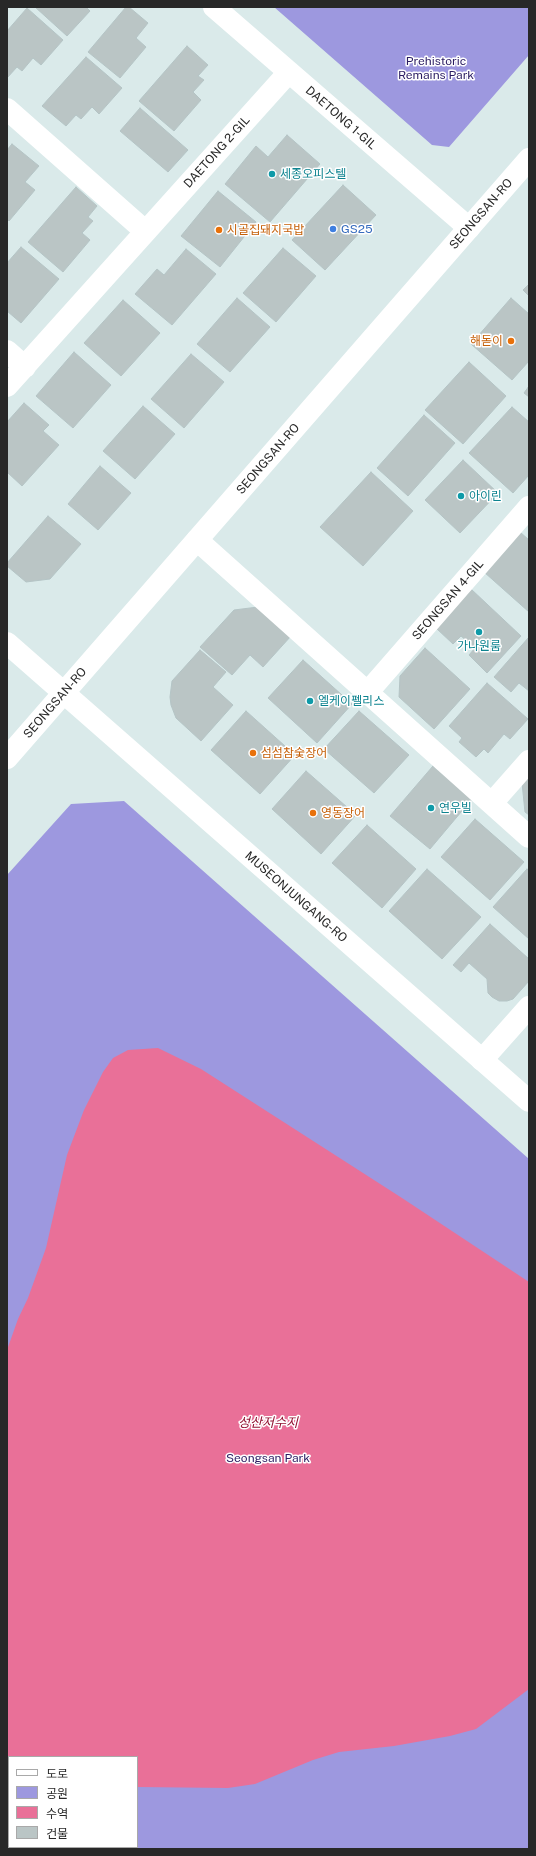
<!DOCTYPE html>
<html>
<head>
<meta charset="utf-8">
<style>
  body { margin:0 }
  #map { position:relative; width:536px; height:1856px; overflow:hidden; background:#daeaea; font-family:"Public Sans","Noto Sans KR",sans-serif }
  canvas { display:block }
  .frame { position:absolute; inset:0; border:8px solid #282828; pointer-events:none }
  .legend { position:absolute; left:8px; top:1756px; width:130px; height:92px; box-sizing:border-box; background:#fff; border:1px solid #a9a9a9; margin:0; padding:5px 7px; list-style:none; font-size:12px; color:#282828 }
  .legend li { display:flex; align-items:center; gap:8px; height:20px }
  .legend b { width:20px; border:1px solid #a9a9a9 }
</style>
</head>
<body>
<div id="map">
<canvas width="536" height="1856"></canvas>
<div class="frame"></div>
<ul class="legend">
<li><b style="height:5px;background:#fff"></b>도로</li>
<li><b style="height:11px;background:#9d98df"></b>공원</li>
<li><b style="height:11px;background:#e97098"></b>수역</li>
<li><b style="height:11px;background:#bac5c5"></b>건물</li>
</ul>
</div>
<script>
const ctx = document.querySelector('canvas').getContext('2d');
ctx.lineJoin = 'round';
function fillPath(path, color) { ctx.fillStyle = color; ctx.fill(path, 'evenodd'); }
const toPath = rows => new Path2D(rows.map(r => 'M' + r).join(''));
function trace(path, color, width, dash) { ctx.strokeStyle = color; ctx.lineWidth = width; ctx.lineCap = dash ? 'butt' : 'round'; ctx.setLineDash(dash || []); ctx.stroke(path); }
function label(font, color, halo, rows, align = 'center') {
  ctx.font = font + ' "Public Sans","Noto Sans KR",sans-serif'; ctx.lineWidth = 3; ctx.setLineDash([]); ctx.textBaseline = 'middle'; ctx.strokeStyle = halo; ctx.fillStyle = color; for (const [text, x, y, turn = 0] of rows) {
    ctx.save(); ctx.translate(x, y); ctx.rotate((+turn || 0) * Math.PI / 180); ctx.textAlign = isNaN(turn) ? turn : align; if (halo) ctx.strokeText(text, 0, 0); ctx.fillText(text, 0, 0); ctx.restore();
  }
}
fillPath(toPath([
  [274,7,529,7,529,55,449,147,432,145],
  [124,801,529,1159,529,1849,7,1849,7,875,71,804],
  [9,1757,137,1757,137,1847,9,1847]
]), '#9d98df');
fillPath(toPath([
  [158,1048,201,1069,402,1198,529,1282,529,1689,476,1729,450,1736,394,1746,339,1752,313,1760,255,1784,228,1788,137,1787,137,1757,9,1757,9,1798,7,1798,7,1350,18,1319,28,1298,46,1248,67,1155,84,1110,103,1072,113,1058,128,1050]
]), '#e97098');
const building = toPath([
  [35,7,86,7,90,11,67,36,35,7],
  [126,7,129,7,148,23,136,38,146,47,120,78,88,52,126,7],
  [27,8,63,40,41,65,33,58,22,71,17,67,7,78,7,31,27,8],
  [187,46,208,65,198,76,204,80,193,92,201,100,174,131,139,101,187,46],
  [86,57,122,88,99,114,92,107,81,119,76,115,66,126,42,106,86,57],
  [140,108,188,150,168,172,120,131,140,108],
  [287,135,320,164,270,222,225,184,256,146,268,157,287,135],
  [12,144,39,166,25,182,35,190,9,221,7,219,7,150,12,144],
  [343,185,376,215,325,270,292,240,343,185],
  [76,187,97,206,88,217,93,221,82,233,90,240,63,272,28,242,76,187],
  [218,191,256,222,220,267,181,236,218,191],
  [21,247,59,279,21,323,7,311,7,263,21,247],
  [283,248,316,276,276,322,243,293,283,248],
  [186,249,216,274,172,325,135,294,157,269,164,275,186,249],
  [529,284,529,296,523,290,529,284],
  [237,298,270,327,230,372,197,344,237,298],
  [511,298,529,314,529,361,512,380,471,344,511,298],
  [123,300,160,333,121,376,84,343,123,300],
  [74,352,111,385,73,428,36,396,74,352],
  [191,354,224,382,184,428,151,399,191,354],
  [469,362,506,396,463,444,425,410,469,362],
  [529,386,529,397,524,393,529,386],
  [24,403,49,425,43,431,59,445,22,486,7,472,7,422,24,403],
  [143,406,175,434,135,479,103,451,143,406],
  [512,407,529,422,529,475,513,493,469,453,512,407],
  [424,415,455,443,408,496,377,468,424,415],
  [463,460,498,493,460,533,425,500,463,460],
  [100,466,131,493,98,530,68,504,100,466],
  [371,472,413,511,363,566,320,527,371,472],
  [48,516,81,544,50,579,26,582,7,566,7,563,48,516],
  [520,532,529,540,529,612,484,572,520,532],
  [471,589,521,636,487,673,469,655,475,648,461,636,453,644,436,628,471,589],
  [258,607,291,636,263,667,250,655,232,675,200,647,234,610,258,607],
  [529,637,529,691,519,683,511,692,494,677,529,637],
  [425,648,470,689,434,729,399,697,400,676,425,648],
  [200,650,226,672,213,687,233,705,201,741,176,718,171,705,170,697,172,681,200,650],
  [303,660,352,704,317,743,268,698,303,660],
  [487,683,528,719,510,739,504,734,488,753,484,749,476,757,459,742,462,738,449,726,487,683],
  [246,711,295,755,260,794,211,750,246,711],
  [359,711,409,755,374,793,324,749,359,711],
  [433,766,472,799,430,849,390,816,433,766],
  [306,771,356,815,321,854,272,809,306,771],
  [529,775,529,815,525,812,522,783,529,775],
  [475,819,524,862,490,900,441,857,475,819],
  [367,825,416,869,382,908,332,863,367,825],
  [427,869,481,917,442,959,389,911,427,869],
  [527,869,529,871,529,939,493,907,527,869],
  [490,924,529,959,529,981,513,999,507,1001,499,1001,492,997,488,993,487,979,469,963,461,972,453,965,490,924]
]);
fillPath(building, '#bac5c5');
trace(building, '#b4c4c5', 1);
trace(toPath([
  [214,7,469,228],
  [7,109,145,231],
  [7,351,25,367],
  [7,386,289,72],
  [197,540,529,837],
  [367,693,529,507],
  [492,803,529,761],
  [482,1060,529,1007]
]), '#fff', 22);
trace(toPath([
  [7,643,529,1101],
  [7,758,529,159]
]), '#fff', 22);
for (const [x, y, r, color] of [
  [272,174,4,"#0f9aa8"],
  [333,229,4,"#3f7fe0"],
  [219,230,4,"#e8710a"],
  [511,341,4,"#e8710a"],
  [461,496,4,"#0f9aa8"],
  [479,632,4,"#0f9aa8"],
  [310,701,4,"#0f9aa8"],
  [253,753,4,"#e8710a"],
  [431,808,4,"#0f9aa8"],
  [313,813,4,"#e8710a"]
]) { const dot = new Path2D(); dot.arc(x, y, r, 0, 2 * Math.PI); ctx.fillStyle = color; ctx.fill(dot); trace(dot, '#fff', 1.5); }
label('12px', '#2a1c62', '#fff', [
  ["Prehistoric",436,61],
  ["Remains Park",436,75],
  ["Seongsan Park",268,1458]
]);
label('12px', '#282828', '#fff', [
  ["DAETONG 1-GIL",341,118,41],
  ["DAETONG 2-GIL",217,152,-48],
  ["SEONGSAN-RO",481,214,-49],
  ["SEONGSAN-RO",268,459,-49],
  ["SEONGSAN 4-GIL",448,600,-49],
  ["SEONGSAN-RO",55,703,-49],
  ["MUSEONJUNGANG-RO",296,897,41]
]);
label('12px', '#0d838f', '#fff', [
  ["세종오피스텔",280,174],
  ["아이린",469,496],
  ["가나원룸",479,646,"center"],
  ["엘케이펠리스",318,701],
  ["연우빌",439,808]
], 'left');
label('12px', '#366cbe', '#fff', [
  ["GS25",341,229]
], 'left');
label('12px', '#c56008', '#fff', [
  ["시골집돼지국밥",227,230],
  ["해돋이",503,341,"right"],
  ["섬섬참숯장어",261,753],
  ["영동장어",321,813]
], 'left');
label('italic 13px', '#921232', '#fff', [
  ["성산저수지",268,1423]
]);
</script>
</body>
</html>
